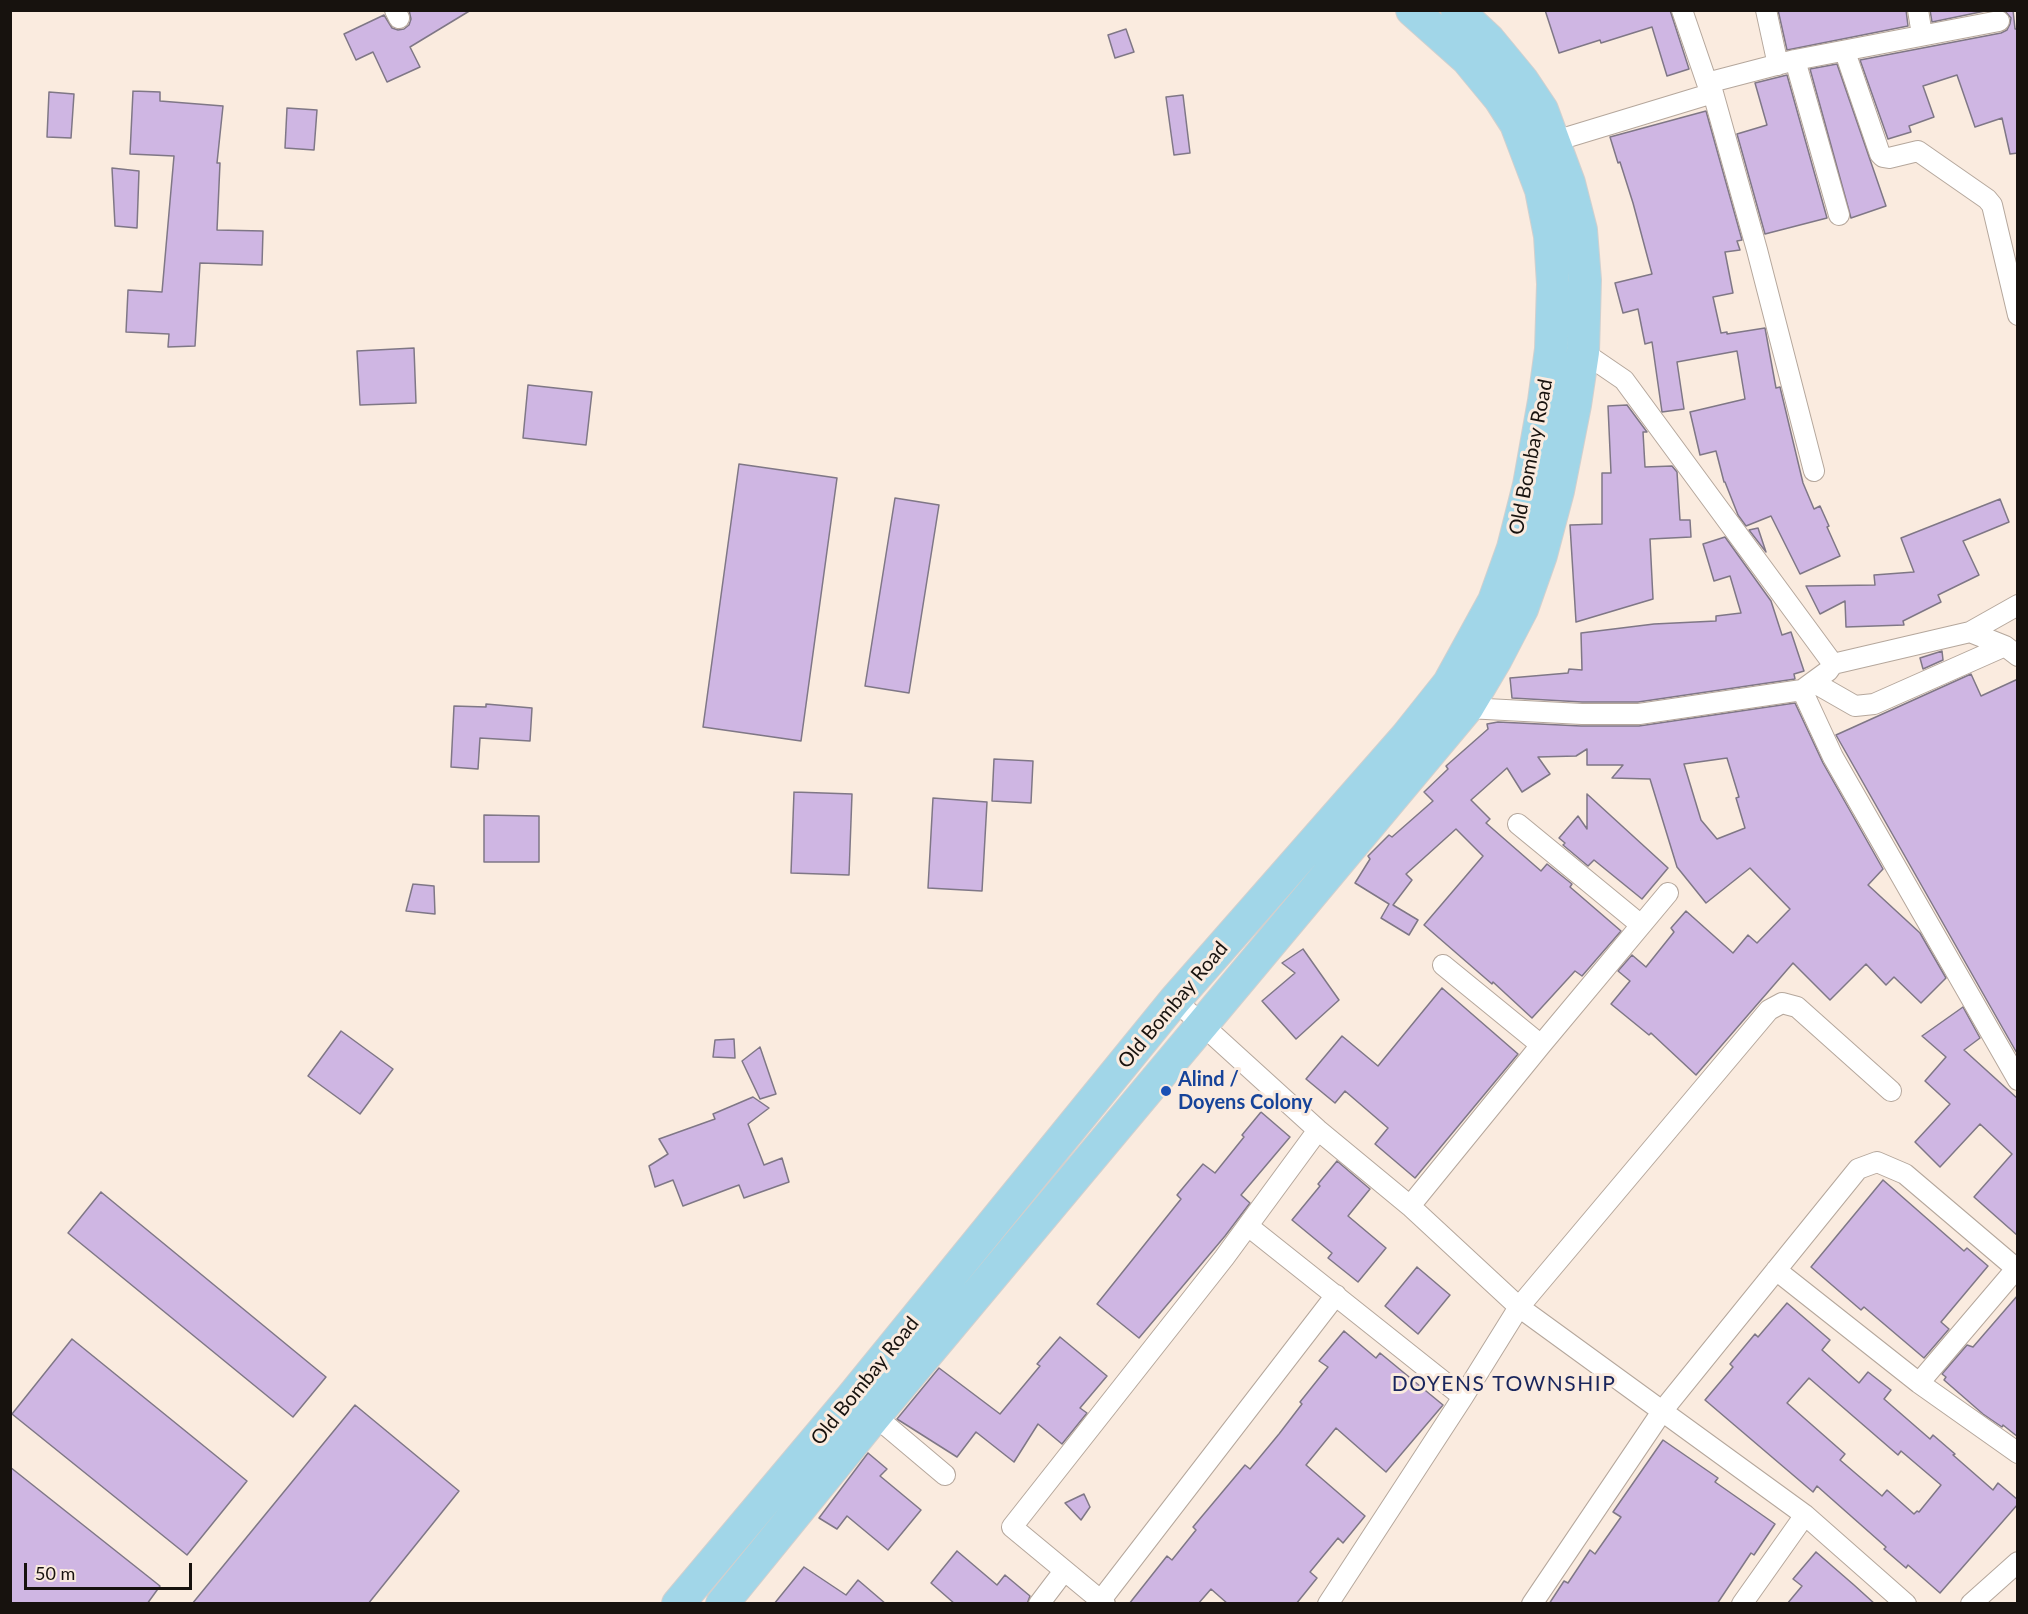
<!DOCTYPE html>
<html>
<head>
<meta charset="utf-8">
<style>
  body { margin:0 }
  #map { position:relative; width:2028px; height:1614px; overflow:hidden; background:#faebdf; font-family:Lato,sans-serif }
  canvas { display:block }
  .frame { position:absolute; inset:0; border:12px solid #17120e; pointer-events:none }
  .scale { position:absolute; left:24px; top:1563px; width:168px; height:27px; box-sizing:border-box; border:3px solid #17120e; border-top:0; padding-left:8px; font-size:18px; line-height:21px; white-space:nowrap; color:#17120e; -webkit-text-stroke:4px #faebdf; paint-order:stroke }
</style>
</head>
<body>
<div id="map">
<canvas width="2028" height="1614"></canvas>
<div class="frame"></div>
<div class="scale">50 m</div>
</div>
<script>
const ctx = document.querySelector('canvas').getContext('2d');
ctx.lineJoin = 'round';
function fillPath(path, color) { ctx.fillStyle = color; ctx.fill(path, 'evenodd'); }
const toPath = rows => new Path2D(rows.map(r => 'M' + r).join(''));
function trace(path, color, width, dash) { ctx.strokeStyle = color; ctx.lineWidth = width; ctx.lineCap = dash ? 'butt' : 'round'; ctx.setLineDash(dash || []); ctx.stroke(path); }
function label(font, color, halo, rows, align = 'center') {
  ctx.font = font + ' Lato,sans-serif'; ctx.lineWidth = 6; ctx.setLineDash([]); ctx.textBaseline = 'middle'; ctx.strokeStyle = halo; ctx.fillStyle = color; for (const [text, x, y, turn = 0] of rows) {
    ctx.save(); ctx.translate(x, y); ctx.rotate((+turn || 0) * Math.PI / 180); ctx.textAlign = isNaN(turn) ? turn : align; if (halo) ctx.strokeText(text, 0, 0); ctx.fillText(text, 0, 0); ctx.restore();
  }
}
const building = toPath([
  [409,10,471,10,410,47,420,67,387,82,373,52,356,60,344,34,384,15,392,28,398,30,404,29,409,25,411,19,409,10],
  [1545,10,1670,10,1689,69,1667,76,1652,27,1601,43,1600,40,1559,53,1545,10],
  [1778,10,1906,10,1908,26,1787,50,1778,10],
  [1930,10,1990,10,1932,22,1930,10],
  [2004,10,2013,10,2015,29,2018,29,2018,153,2010,154,2002,118,1975,127,1957,75,1923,86,1934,117,1909,126,1911,132,1888,139,1860,60,2001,33,2007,30,2010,24,2011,18,2004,10],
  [1126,29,1134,52,1115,58,1108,35,1126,29],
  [1837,64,1886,206,1851,218,1810,69,1837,64],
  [1787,75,1827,218,1765,234,1737,134,1767,125,1755,83,1787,75],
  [133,91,160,92,160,101,223,106,217,163,220,163,217,230,263,231,262,265,200,263,195,346,168,347,169,334,126,332,128,290,162,292,174,156,130,154,133,91],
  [49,92,74,94,71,138,47,137,49,92],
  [1183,95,1190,153,1174,155,1166,97,1183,95],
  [287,108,317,110,314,150,285,148,287,108],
  [1706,111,1742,240,1737,241,1740,250,1725,252,1733,293,1713,297,1721,333,1727,332,1727,334,1765,328,1776,388,1780,387,1803,483,1814,509,1820,506,1829,526,1827,527,1840,556,1800,574,1771,516,1746,526,1738,515,1725,482,1724,482,1716,451,1700,455,1690,412,1745,399,1737,351,1677,362,1684,409,1662,412,1652,342,1645,344,1638,309,1623,313,1615,283,1652,274,1633,203,1620,162,1618,163,1610,137,1706,111],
  [112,168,139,171,137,228,115,226,112,168],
  [414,348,416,403,360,405,357,351,414,348],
  [528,385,592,392,586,445,523,438,528,385],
  [1627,405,1647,432,1643,432,1645,467,1672,466,1677,472,1680,520,1690,520,1691,537,1650,539,1653,599,1576,622,1570,525,1602,524,1602,473,1611,473,1608,406,1627,405],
  [739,464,837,478,801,741,703,727,739,464],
  [895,498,939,505,909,693,865,686,895,498],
  [2000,499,2009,522,1963,541,1979,575,1938,595,1941,602,1903,621,1904,625,1846,627,1845,601,1820,614,1806,586,1875,585,1874,575,1914,572,1901,538,2000,499],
  [1758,528,1766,552,1749,530,1758,528],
  [1725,537,1771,601,1782,635,1791,632,1804,671,1794,674,1795,679,1638,702,1582,702,1512,698,1510,678,1568,673,1569,669,1582,670,1581,633,1654,624,1716,621,1716,616,1741,613,1730,576,1714,581,1703,544,1725,537],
  [1942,651,1943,660,1923,669,1920,658,1942,651],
  [1971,674,1981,696,2018,679,2018,1055,1836,735,1971,674],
  [1795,703,1823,763,1883,869,1868,885,1920,933,1946,978,1921,1003,1894,977,1886,985,1866,964,1830,1000,1793,963,1696,1075,1651,1033,1649,1035,1611,1004,1630,981,1618,971,1632,955,1646,967,1674,932,1671,928,1686,911,1733,953,1748,935,1757,943,1790,909,1750,868,1706,903,1677,867,1650,779,1612,778,1623,765,1587,765,1587,749,1576,756,1538,757,1550,774,1522,792,1507,768,1471,800,1490,819,1486,823,1541,871,1547,864,1572,884,1570,887,1621,931,1582,976,1575,971,1532,1018,1493,982,1492,984,1424,925,1483,856,1456,829,1406,874,1412,880,1393,905,1418,920,1409,935,1381,918,1389,904,1355,883,1370,859,1368,856,1389,835,1392,837,1433,801,1424,792,1448,769,1446,766,1488,729,1487,724,1498,722,1581,726,1639,726,1795,703],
  [1727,758,1739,797,1736,798,1745,828,1717,839,1701,820,1684,764,1727,758],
  [486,704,532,708,530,741,480,738,478,769,451,767,454,706,486,707,486,704],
  [994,759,1033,761,1031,803,992,801,994,759],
  [794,792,852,794,849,875,791,873,794,792],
  [1587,794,1668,868,1642,899,1594,860,1588,866,1563,845,1565,843,1559,838,1578,816,1587,829,1587,794],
  [933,798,987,802,982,891,928,888,933,798],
  [484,815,539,816,539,862,484,862,484,815],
  [413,884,434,886,435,914,406,911,413,884],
  [1303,949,1339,1000,1296,1039,1262,1001,1295,973,1282,963,1303,949],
  [1442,988,1518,1054,1415,1178,1375,1144,1388,1128,1345,1091,1335,1103,1306,1079,1342,1036,1378,1066,1442,988],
  [1963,1007,1980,1038,1964,1050,2018,1099,2018,1236,1974,1197,2012,1154,1980,1124,1940,1167,1915,1142,1950,1104,1925,1081,1946,1057,1922,1036,1963,1007],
  [341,1031,393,1069,360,1114,308,1076,341,1031],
  [734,1039,735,1058,713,1057,715,1040,734,1039],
  [760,1047,776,1094,760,1099,742,1061,760,1047],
  [753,1097,769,1108,748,1124,764,1165,782,1158,789,1182,744,1198,739,1185,683,1206,673,1180,655,1187,649,1166,668,1154,659,1139,715,1119,713,1114,753,1097],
  [1261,1112,1290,1137,1241,1195,1250,1203,1225,1236,1139,1338,1097,1304,1181,1199,1177,1195,1203,1164,1215,1173,1244,1137,1242,1135,1261,1112],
  [1337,1161,1370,1189,1348,1216,1386,1248,1358,1282,1328,1258,1332,1253,1292,1220,1320,1186,1318,1184,1337,1161],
  [1883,1180,1964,1251,1967,1248,1988,1266,1941,1322,1949,1329,1924,1358,1864,1307,1861,1310,1811,1267,1883,1180],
  [101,1192,326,1377,293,1417,68,1233,101,1192],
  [1417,1267,1450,1295,1418,1334,1385,1306,1417,1267],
  [2018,1295,2018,1437,2003,1425,2002,1427,1983,1414,1944,1380,1946,1377,1942,1374,1967,1345,1973,1347,2018,1295],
  [1787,1303,1830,1340,1822,1350,1859,1383,1868,1372,1891,1390,1884,1399,1930,1439,1933,1435,1955,1454,1953,1455,1993,1490,1998,1483,2018,1500,2018,1504,1940,1593,1908,1565,1906,1568,1884,1549,1886,1547,1817,1486,1813,1492,1705,1400,1733,1367,1730,1364,1755,1334,1758,1337,1787,1303],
  [1809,1378,1898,1455,1901,1451,1941,1485,1919,1512,1917,1511,1914,1514,1887,1490,1882,1496,1840,1460,1845,1454,1787,1403,1809,1378],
  [1344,1331,1376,1358,1380,1353,1443,1405,1386,1472,1336,1428,1306,1465,1365,1516,1343,1543,1338,1538,1310,1572,1317,1578,1296,1604,1228,1604,1211,1589,1198,1604,1129,1604,1167,1556,1172,1560,1196,1530,1193,1527,1245,1465,1250,1469,1279,1434,1302,1404,1300,1402,1328,1367,1319,1361,1344,1331],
  [1060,1337,1107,1376,1080,1408,1087,1413,1062,1444,1038,1424,1014,1462,976,1432,957,1457,897,1419,939,1368,1000,1414,1040,1366,1037,1364,1060,1337],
  [72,1339,247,1481,187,1555,12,1414,72,1339],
  [355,1405,459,1491,368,1604,192,1604,355,1405],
  [1663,1440,1718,1478,1715,1482,1775,1524,1754,1555,1751,1553,1717,1604,1549,1604,1564,1581,1568,1583,1590,1550,1595,1554,1621,1517,1613,1512,1663,1440],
  [868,1453,887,1469,880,1476,921,1510,888,1550,847,1516,837,1529,819,1518,868,1453],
  [10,1467,160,1586,147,1604,10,1604,10,1467],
  [1084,1494,1090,1507,1081,1520,1065,1503,1084,1494],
  [957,1551,997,1585,1005,1575,1030,1596,1027,1604,955,1604,931,1583,957,1551],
  [1816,1552,1854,1585,1875,1604,1787,1604,1802,1586,1793,1579,1816,1552],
  [804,1567,846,1595,858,1580,886,1604,774,1604,804,1567]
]);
fillPath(building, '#cfb6e3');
trace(building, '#7f7786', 1.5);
const street = toPath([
  [395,10,399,18],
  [1682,10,1707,83,1713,93,1757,250,1814,471],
  [1766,10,1778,65],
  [1918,10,1922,35],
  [1845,52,1880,154,1883,157,1889,158,1918,151,1987,199,1992,205,2018,315],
  [1795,60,1839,215],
  [1707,83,1795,60,1999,21],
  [1555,141,1713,93],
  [1583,352,1624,380,1833,664,1970,632,2005,646,2018,656],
  [1970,632,2018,605],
  [1813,682,1855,706,1874,704,2005,646],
  [1802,690,1833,757,2018,1080],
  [1467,708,1582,714,1639,714,1802,690,1828,671,1833,664],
  [1518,824,1641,925],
  [1443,965,1541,1045],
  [1175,1000,1318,1130,1410,1206,1519,1307,1805,1515,1906,1604],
  [1410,1206,1541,1045,1668,893],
  [1248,1226,1463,1397],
  [1776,1270,1919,1383,2018,1453],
  [1919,1383,2016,1269],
  [875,1416,945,1475],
  [1101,1600,1336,1295],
  [1039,1604,1064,1571],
  [1105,1604,1012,1527,1224,1258,1318,1130],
  [1328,1604,1463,1397,1519,1307,1769,1010,1782,1003,1797,1007,1891,1091],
  [1532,1604,1663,1410,1858,1169,1877,1162,1905,1174,2018,1270],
  [1742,1604,1805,1515],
  [1971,1604,2018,1562]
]);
const primary = toPath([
  [678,1604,852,1397,1175,1000,1406,737,1449,683,1494,601,1513,548,1529,485,1544,401,1551,349,1553,284,1550,236,1541,190,1516,124,1500,99,1467,59,1412,10],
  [722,1604,875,1416,1467,708,1496,659,1522,609,1541,555,1558,491,1575,405,1583,352,1585,280,1581,230,1569,183,1542,110,1522,80,1489,40,1457,10]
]);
trace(street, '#b5a79c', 22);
trace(primary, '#d1d0cf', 34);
trace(street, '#fff', 20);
trace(primary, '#a1d6e8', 32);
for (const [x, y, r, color] of [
  [1166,1091,6,"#1a4fb4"]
]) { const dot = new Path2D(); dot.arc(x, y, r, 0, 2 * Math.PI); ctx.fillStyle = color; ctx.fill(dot); trace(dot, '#faebdf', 2); }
label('20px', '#17120e', '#faebdf', [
  ["Old Bombay Road",1531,457,-79],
  ["Old Bombay Road",1173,1005,-50],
  ["Old Bombay Road",865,1381,-51]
]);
label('bold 20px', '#164399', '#faebdf', [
  ["Alind /",1178,1080],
  ["Doyens Colony",1178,1103]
], 'left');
ctx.letterSpacing = '1.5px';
label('21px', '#19255c', '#faebdf', [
  ["DOYENS TOWNSHIP",1504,1384]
]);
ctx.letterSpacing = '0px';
</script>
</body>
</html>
